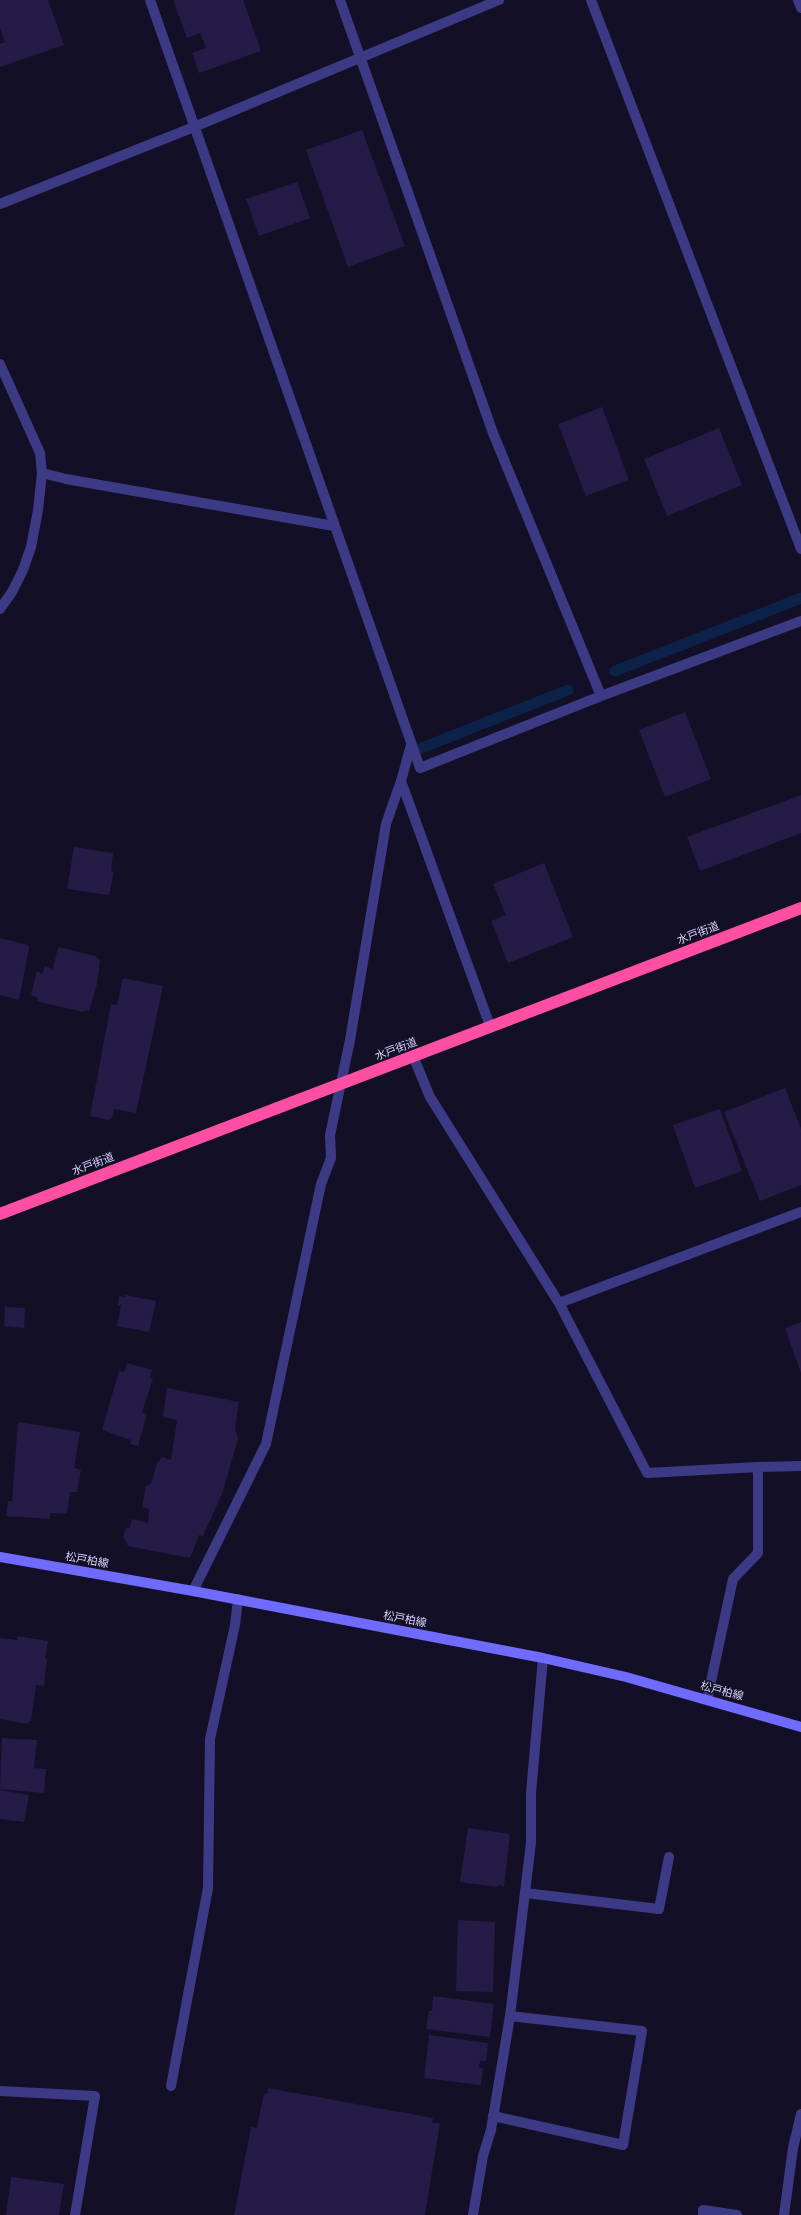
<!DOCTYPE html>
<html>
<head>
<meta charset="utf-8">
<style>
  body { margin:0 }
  canvas { display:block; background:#130f26 }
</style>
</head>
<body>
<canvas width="801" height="2215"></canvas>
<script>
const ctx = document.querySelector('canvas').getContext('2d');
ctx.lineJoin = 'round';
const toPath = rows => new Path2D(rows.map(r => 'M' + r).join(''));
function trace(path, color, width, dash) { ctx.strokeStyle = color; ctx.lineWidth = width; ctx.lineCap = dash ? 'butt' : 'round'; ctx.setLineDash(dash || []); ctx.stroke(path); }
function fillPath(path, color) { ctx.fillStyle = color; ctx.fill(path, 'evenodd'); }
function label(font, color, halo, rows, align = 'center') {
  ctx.font = font + ' Ubuntu,"Noto Sans JP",sans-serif'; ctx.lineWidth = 3; ctx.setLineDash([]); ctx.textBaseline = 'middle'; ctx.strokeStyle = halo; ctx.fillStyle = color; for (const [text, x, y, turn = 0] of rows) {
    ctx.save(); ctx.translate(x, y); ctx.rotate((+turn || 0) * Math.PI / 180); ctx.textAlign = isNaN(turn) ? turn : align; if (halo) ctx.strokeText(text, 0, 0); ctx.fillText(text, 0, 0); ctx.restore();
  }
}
trace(toPath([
  [615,671,801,598],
  [419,749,568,690]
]), '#0c2248', 11);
fillPath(toPath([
  [0,0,48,0,64,45,0,67,0,44,5,42,0,28],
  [173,0,243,0,261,51,199,73,192,53,206,48,200,33,187,38],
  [362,130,405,246,348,267,306,150],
  [297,182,310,218,259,236,246,199],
  [602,407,629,480,586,496,558,424],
  [719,428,742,485,667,516,644,459],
  [685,712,711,779,665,797,639,730],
  [801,795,801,833,700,871,687,837],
  [74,847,113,853,111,871,114,872,109,895,67,889],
  [544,863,573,937,508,963,491,921,506,915,493,884],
  [0,938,28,945,29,948,19,1000,0,995],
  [58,947,95,956,100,960,97,984,89,1011,85,1010,84,1012,44,1003,37,1001,38,998,31,995,37,971,42,974,45,966,53,969],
  [123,978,163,986,136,1113,114,1109,113,1116,109,1120,90,1116,111,1004,117,1005],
  [785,1088,801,1129,801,1185,760,1201,724,1112],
  [720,1109,742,1171,695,1188,673,1125],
  [125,1295,156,1301,149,1332,117,1326,121,1305,118,1305,119,1296,125,1297],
  [5,1307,25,1308,24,1328,4,1326],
  [801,1322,801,1373,785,1328],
  [127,1363,152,1370,150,1377,153,1378,142,1413,147,1414,138,1446,130,1444,131,1440,102,1430,119,1371,124,1372],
  [167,1388,239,1402,235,1428,238,1439,223,1491,203,1536,199,1535,190,1558,128,1546,123,1536,126,1528,130,1528,132,1519,148,1523,149,1509,142,1507,146,1486,151,1484,157,1463,162,1457,171,1460,177,1420,163,1417],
  [18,1422,80,1432,74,1468,81,1470,77,1492,70,1492,67,1514,50,1513,50,1519,6,1516,8,1501,12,1501],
  [18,1636,48,1641,45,1659,47,1659,44,1686,36,1685,31,1721,29,1721,28,1724,0,1719,0,1638,17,1640],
  [2,1738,37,1740,34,1768,46,1769,44,1793,0,1789],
  [0,1790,29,1795,24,1822,0,1819],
  [468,1828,510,1834,504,1886,498,1885,497,1887,460,1882],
  [458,1920,495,1922,493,1992,456,1991],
  [433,1996,494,2004,490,2037,426,2029,429,2011,432,2011],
  [429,2035,488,2043,486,2061,480,2061,479,2068,483,2068,481,2085,424,2078],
  [268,2088,433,2118,432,2123,440,2123,425,2215,234,2215,251,2127,257,2128,264,2093,267,2094],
  [11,2177,64,2184,59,2215,6,2215]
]), '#241b47');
trace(toPath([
  [525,1893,659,1909,669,1857],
  [493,2116,623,2145,642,2031,510,2016]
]), '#3d3a85', 10);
trace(toPath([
  [150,0,420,768,601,696,801,621],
  [340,0,493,433,601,696],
  [591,0,801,549],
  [798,0,801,8],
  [0,204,194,127,499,0],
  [0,364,40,453,42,473,38,510,31,547,23,570,12,592,0,609],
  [42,473,66,479,334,526],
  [401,781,490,1026],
  [413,1056,430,1097,559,1303,647,1473,758,1467,758,1553,733,1579,707,1700],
  [559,1303,801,1212],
  [758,1467,801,1466],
  [193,1591,266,1444,321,1184,331,1158,330,1135,350,1040,386,824,401,781,411,745],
  [171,2086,208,1888,210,1739,235,1625,238,1599],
  [0,2091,95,2096,75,2215],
  [473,2215,483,2156,491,2130,510,2016,531,1843,531,1793,543,1658],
  [703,2215,703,2210,737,2215],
  [784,2215,793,2148,801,2114]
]), '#3d3a85', 10);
trace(toPath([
  [0,1557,193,1591,543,1658,626,1677,801,1727]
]), '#6f6bff', 10);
trace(toPath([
  [0,1214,801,908]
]), '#ff4fa3', 12);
label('11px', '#d9d4ff', '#130f26', [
  ["水戸街道",698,933,-21],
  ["水戸街道",396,1049,-21],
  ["水戸街道",93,1164,-21],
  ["松戸柏線",87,1560,10],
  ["松戸柏線",405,1619,11],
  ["松戸柏線",722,1691,15]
]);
</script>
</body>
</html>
